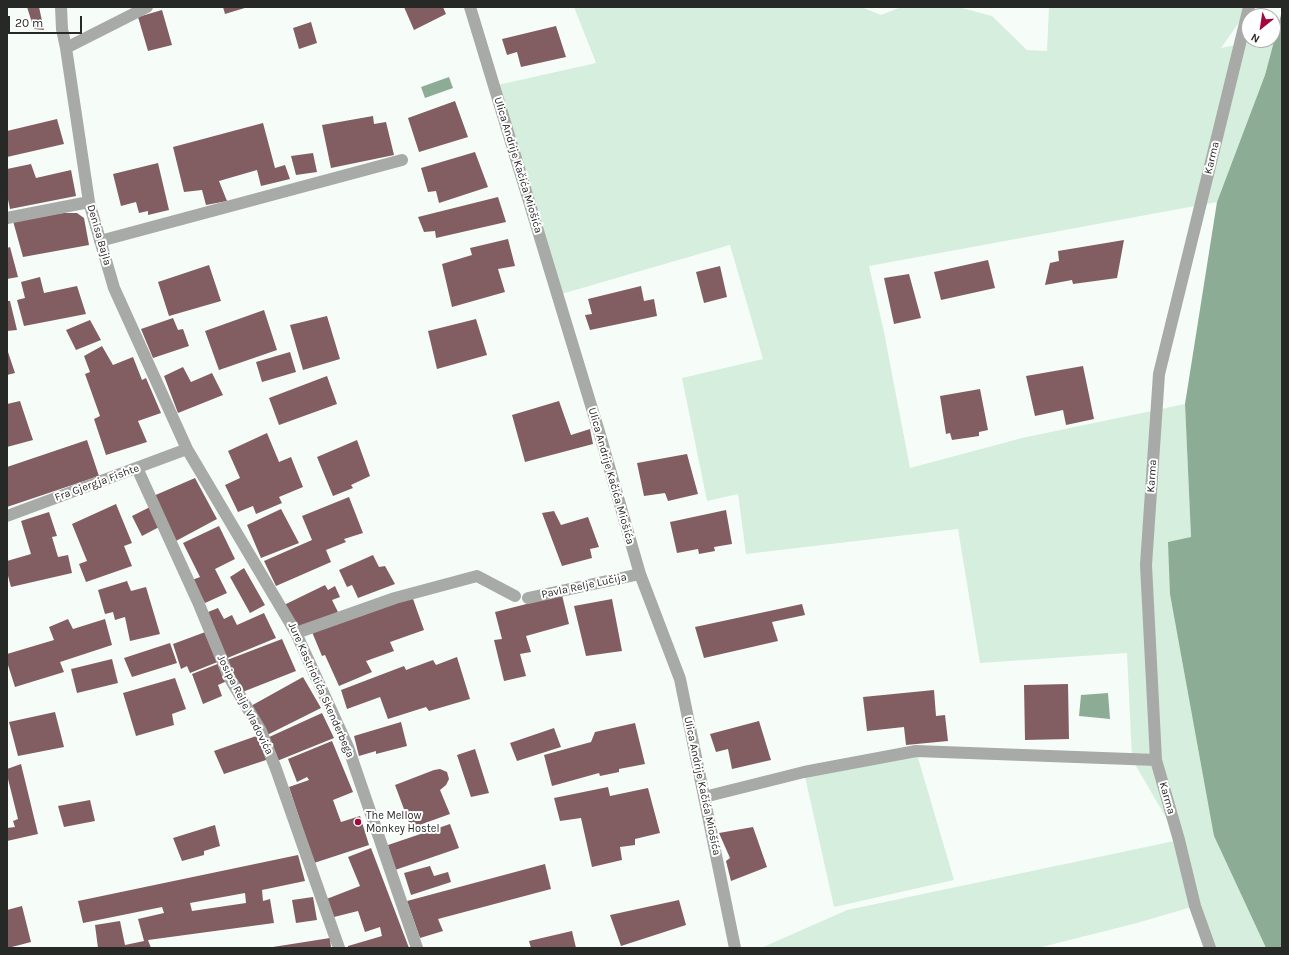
<!DOCTYPE html>
<html>
<head>
<meta charset="utf-8">
<style>
  body { margin:0 }
  #map { position:relative; width:1289px; height:955px; overflow:hidden; background:#f6fdf8; font-family:Karla,sans-serif }
  canvas { display:block }
  .frame { position:absolute; inset:0; border:8px solid #272927; pointer-events:none }
  .north { position:absolute; left:1241px; top:8px; width:40px; height:40px; box-sizing:border-box; background:#fff; border:1px solid #a9a9a9; border-radius:50%; rotate:210deg; font-size:11px; font-weight:700; line-height:16px; text-align:center; color:#272927 }
  .north::after { content:''; display:block; margin:auto; width:14px; height:18px; background:#a3073e; clip-path:polygon(50% 0,100% 100%,50% 72%,0 100%) }
  .scale { position:absolute; left:8px; top:16px; width:74px; height:18px; box-sizing:border-box; border:2px solid #272927; border-top:0; padding-left:5px; font-size:12px; line-height:14px; white-space:nowrap; color:#272927; -webkit-text-stroke:3px #fff; paint-order:stroke }
</style>
</head>
<body>
<div id="map">
<canvas width="1289" height="955"></canvas>
<div class="frame"></div>
<div class="north">N</div>
<div class="scale">20 m</div>
</div>
<script>
const ctx = document.querySelector('canvas').getContext('2d');
ctx.lineJoin = 'round';
function fillPath(path, color) { ctx.fillStyle = color; ctx.fill(path, 'evenodd'); }
const toPath = rows => new Path2D(rows.map(r => 'M' + r).join(''));
function trace(path, color, width, dash) { ctx.strokeStyle = color; ctx.lineWidth = width; ctx.lineCap = dash ? 'butt' : 'round'; ctx.setLineDash(dash || []); ctx.stroke(path); }
function label(font, color, halo, rows, align = 'center') {
  ctx.font = font + ' Karla,sans-serif'; ctx.lineWidth = 4; ctx.setLineDash([]); ctx.textBaseline = 'middle'; ctx.strokeStyle = halo; ctx.fillStyle = color; for (const [text, x, y, turn = 0] of rows) {
    ctx.save(); ctx.translate(x, y); ctx.rotate((+turn || 0) * Math.PI / 180); ctx.textAlign = isNaN(turn) ? turn : align; if (halo) ctx.strokeText(text, 0, 0); ctx.fillText(text, 0, 0); ctx.restore();
  }
}
fillPath(toPath([
  [574,7,861,7,881,15,901,7,958,7,992,16,1027,50,1047,51,1049,7,1250,7,1221,48,1261,40,1273,40,1273,38,1275,37,1265,75,1217,202,869,266,884,332,910,468,1022,438,1185,404,1191,537,1214,836,1266,948,1210,948,1195,906,1137,923,1038,948,761,948,847,910,1179,840,1132,759,1127,653,980,663,958,529,746,554,738,494,707,501,682,378,763,359,730,245,558,295,493,86,596,63],
  [916,751,954,880,834,907,804,772]
]), '#d6eedd');
fillPath(toPath([
  [1282,11,1282,948,1266,948,1214,836,1170,594,1168,542,1191,537,1185,404,1217,202,1265,75],
  [449,77,453,88,425,98,421,87],
  [1108,693,1110,719,1079,716,1081,695]
]), '#8dac95');
fillPath(toPath([
  [27,7,39,7,44,30,34,29],
  [223,7,248,7,225,14],
  [404,7,443,7,446,14,414,30],
  [162,10,172,45,148,51,138,17],
  [311,22,317,43,299,49,293,28],
  [556,26,566,57,521,67,517,52,507,55,502,39],
  [455,101,468,137,419,152,408,118],
  [373,116,374,124,386,122,394,155,331,168,322,125],
  [57,119,64,144,7,157,7,131],
  [263,123,275,168,285,165,290,179,261,186,257,170,219,181,227,201,206,205,202,190,184,192,173,147],
  [475,152,488,187,439,203,436,191,428,192,421,168],
  [313,153,317,172,296,175,291,156],
  [158,163,169,210,148,215,148,211,139,213,136,202,121,206,113,174],
  [31,164,36,178,71,170,76,196,10,209,7,195,7,169],
  [498,197,506,222,436,238,435,231,424,232,418,217],
  [63,213,77,213,84,218,89,245,23,257,13,221],
  [508,239,515,266,498,269,505,292,452,307,442,264,472,255,470,248],
  [1124,240,1117,278,1073,284,1072,280,1045,285,1050,263,1059,261,1058,251],
  [10,247,18,277,7,279,7,248],
  [988,260,995,288,941,300,934,272],
  [209,265,221,301,169,316,158,282],
  [720,266,727,297,704,303,696,272],
  [909,274,921,318,894,324,884,278],
  [40,277,44,293,77,286,86,314,24,326,17,300,25,298,21,282],
  [641,286,644,301,654,299,657,316,590,330,585,315,592,314,588,299],
  [7,301,10,301,17,330,7,331],
  [264,310,277,350,219,370,205,331],
  [327,316,340,359,303,370,290,325],
  [173,318,178,330,183,329,189,346,153,358,141,329],
  [476,319,487,355,437,369,428,331],
  [90,320,101,340,76,350,66,330],
  [102,346,113,365,133,357,142,380,146,378,161,413,138,421,147,442,106,455,94,419,100,416,85,374,90,372,84,356],
  [7,349,15,373,7,375],
  [290,352,296,372,262,382,256,362],
  [1083,366,1094,419,1066,425,1063,410,1035,416,1026,376],
  [183,367,191,382,212,373,223,395,178,413,164,376],
  [327,376,337,404,279,425,269,398],
  [980,389,988,430,979,432,979,436,952,440,950,433,946,434,940,396],
  [20,401,33,440,7,447,7,404],
  [559,401,571,435,590,429,593,444,525,462,512,415],
  [267,433,279,462,291,457,303,487,279,497,282,503,256,514,253,506,238,512,225,485,240,478,228,451],
  [87,440,99,476,7,507,7,467],
  [357,440,370,476,351,485,353,488,333,496,317,457],
  [687,454,698,494,668,501,665,493,644,496,637,463],
  [195,478,217,519,174,542,151,497],
  [349,497,363,533,344,539,346,542,326,550,331,562,276,586,264,561,312,540,302,516],
  [116,504,132,543,124,546,132,566,86,582,79,564,87,561,72,524],
  [152,506,161,526,142,536,132,516],
  [281,509,299,543,261,558,247,525],
  [726,510,732,544,714,547,715,551,699,554,698,549,677,553,670,522],
  [554,511,561,525,588,517,599,547,590,549,592,558,562,566,542,513],
  [49,512,57,536,52,537,58,557,68,555,72,573,11,587,7,572,7,561,31,554,21,521],
  [219,526,235,559,215,569,227,593,205,603,192,580,200,577,183,543],
  [373,555,379,567,385,566,395,584,358,598,352,585,347,587,339,570],
  [244,568,265,605,250,613,230,577],
  [127,581,131,591,146,587,160,634,130,641,125,617,115,620,113,612,105,614,98,590],
  [325,585,328,590,335,586,340,597,332,600,339,614,299,628,284,605],
  [562,595,569,624,526,636,531,652,520,654,526,676,504,681,494,640,502,639,495,612],
  [412,596,424,630,390,642,394,651,366,661,372,672,339,686,325,655,322,656,312,632],
  [612,599,622,651,586,656,574,606],
  [802,604,805,615,772,622,778,641,704,658,695,627],
  [218,608,224,619,232,615,237,625,264,613,276,638,225,659,203,614],
  [68,619,73,629,105,619,112,645,60,662,64,672,15,687,7,662,7,654,54,640,49,627],
  [208,631,220,661,190,673,187,666,181,669,173,644],
  [282,639,296,671,240,693,227,660],
  [170,643,177,663,132,677,124,658],
  [457,657,470,699,429,711,426,707,388,719,380,697,347,709,341,690,404,666,406,670,433,660,436,665],
  [112,659,118,683,77,693,71,669],
  [220,663,227,681,218,685,222,696,203,704,192,674],
  [303,677,321,708,265,736,249,707],
  [175,678,186,709,172,714,174,725,136,736,123,693],
  [1068,684,1069,739,1025,740,1024,685],
  [934,690,936,716,945,715,948,741,906,745,904,727,867,731,863,697],
  [55,712,64,747,18,756,9,722],
  [322,713,334,738,277,761,267,738],
  [759,721,771,760,732,769,728,749,716,752,710,734],
  [401,722,407,746,376,754,376,751,359,756,354,736],
  [635,723,645,764,619,769,619,772,600,776,599,773,552,786,544,755,591,742,595,732],
  [554,728,561,747,517,761,510,743],
  [259,735,269,759,224,774,214,751],
  [332,741,353,792,333,800,341,822,360,816,369,845,314,863,289,787,309,780,307,777,297,782,288,759],
  [475,749,489,793,471,797,457,755],
  [21,764,38,834,7,841,7,828,15,827,13,821,18,819,7,775,7,769],
  [440,769,447,772,449,779,446,785,440,790,450,814,411,828,395,785,434,770],
  [608,787,610,796,648,788,660,833,635,839,635,845,620,847,622,860,592,867,581,818,560,821,554,798],
  [90,800,95,821,64,827,58,806],
  [450,824,459,848,395,870,388,845],
  [215,825,220,846,204,851,204,855,182,861,173,838],
  [753,827,767,867,731,881,726,861,730,858,719,833],
  [371,848,409,948,348,948,348,946,382,936,380,927,365,932,358,911,330,918,324,900,360,886,348,857],
  [298,855,305,881,262,890,263,901,270,899,274,923,148,940,151,948,98,948,95,925,120,921,125,945,144,941,138,919,164,913,162,907,83,923,78,901],
  [245,893,246,903,192,911,190,903],
  [545,864,551,889,438,919,443,931,420,938,407,901],
  [430,866,434,876,448,872,451,882,411,895,404,873],
  [313,897,317,920,296,923,292,900],
  [679,900,686,925,621,946,610,915],
  [22,906,31,942,8,948,7,941,7,910],
  [572,931,576,948,531,948,529,941],
  [330,938,331,948,273,948,273,947]
]), '#825e62');
trace(toPath([
  [61,7,62,29,66,48,89,202,114,288,187,449,296,633,348,747,417,948],
  [470,7,600,435,640,574,680,679,735,948],
  [66,48,147,7],
  [7,218,89,202],
  [100,241,402,160],
  [137,468,198,602,229,677,261,731,276,769,339,948],
  [7,516,187,449],
  [528,598,640,574],
  [296,633,395,598,477,576,515,596],
  [704,797,804,772,916,751,1156,760],
  [1210,948,1195,906,1179,840,1156,760,1146,565,1159,374,1249,7]
]), '#a7aaa7', 12);
for (const [x, y, r, color] of [
  [358,822,4,"#a3073e"]
]) { const dot = new Path2D(); dot.arc(x, y, r, 0, 2 * Math.PI); ctx.fillStyle = color; ctx.fill(dot); trace(dot, '#fff', 1.5); }
label('11px', '#272927', '#fff', [
  ["Karma",1212,158,-76],
  ["Ulica Andrije Kačića Miošića",518,165,73],
  ["Denisa Bajla",99,235,74],
  ["Ulica Andrije Kačića Miošića",611,476,74],
  ["Karma",1152,476,-86],
  ["Fra Gjergja Fishte",97,483,-20],
  ["Pavla Relje Lučija",584,586,-12],
  ["Jure Kastriotića Skenderbega",321,690,66],
  ["Josipa Relje Vladovića",245,705,63],
  ["Ulica Andrije Kačića Miošića",702,786,78],
  ["Karma",1167,798,74]
]);
label('11px', '#272927', '#fff', [
  ["The Mellow",366,816],
  ["Monkey Hostel",366,829]
], 'left');
</script>
</body>
</html>
